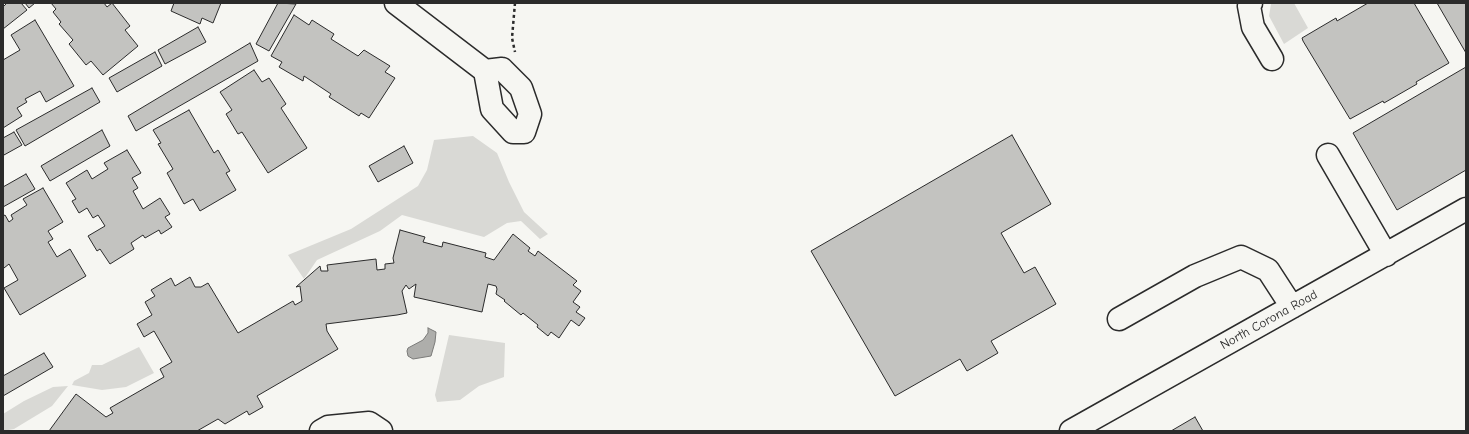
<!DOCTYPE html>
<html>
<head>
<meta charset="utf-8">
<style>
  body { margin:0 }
  #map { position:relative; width:1469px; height:434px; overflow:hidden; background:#f6f6f2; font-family:"Comic Neue",sans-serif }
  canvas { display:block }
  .frame { position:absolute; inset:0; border:4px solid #2b2b2b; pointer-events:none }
</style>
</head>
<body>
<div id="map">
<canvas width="1469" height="434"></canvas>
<div class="frame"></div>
</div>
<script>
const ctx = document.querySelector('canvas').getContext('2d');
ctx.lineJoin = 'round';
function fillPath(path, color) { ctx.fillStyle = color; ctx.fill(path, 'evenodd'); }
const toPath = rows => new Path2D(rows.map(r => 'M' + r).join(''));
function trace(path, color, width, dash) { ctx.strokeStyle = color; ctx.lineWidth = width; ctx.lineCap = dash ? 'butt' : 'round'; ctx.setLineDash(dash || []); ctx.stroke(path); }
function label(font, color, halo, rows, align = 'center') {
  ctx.font = font + ' "Comic Neue",sans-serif'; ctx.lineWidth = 3; ctx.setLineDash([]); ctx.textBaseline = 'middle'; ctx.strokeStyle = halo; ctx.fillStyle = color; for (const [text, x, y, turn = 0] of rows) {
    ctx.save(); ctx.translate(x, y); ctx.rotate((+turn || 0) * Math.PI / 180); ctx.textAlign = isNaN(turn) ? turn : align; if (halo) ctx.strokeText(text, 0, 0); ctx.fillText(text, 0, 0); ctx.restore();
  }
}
fillPath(toPath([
  [1273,3,1294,3,1308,28,1284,44,1269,16,1271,4],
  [473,136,497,153,509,182,524,212,548,234,540,239,521,221,507,223,484,237,402,215,380,231,317,260,304,279,288,255,351,229,418,186,427,170,434,140],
  [449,335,505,343,504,377,479,386,460,400,437,402,435,395],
  [139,347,154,373,126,387,102,390,72,385,74,381,89,373,92,365,102,365],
  [68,386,52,406,14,429,3,431,3,414,24,401,53,387]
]), '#d9d9d5');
const water = toPath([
  [428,328,436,332,435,342,431,356,413,359,408,356,407,351,408,348,423,340,428,333,428,328]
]);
fillPath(water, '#aeaeab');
trace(water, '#7a7a78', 1);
const building = toPath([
  [7,3,21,3,27,10,3,29,3,7,7,3],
  [25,3,35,3,29,8,25,3],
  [51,3,104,3,107,7,112,3,130,26,125,30,138,46,103,75,91,61,86,65,69,44,73,40,59,24,61,22,53,12,56,9,51,3],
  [173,3,221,3,213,23,202,18,200,24,171,11,174,3,173,3],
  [278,3,296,4,269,51,256,44,278,3],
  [1368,3,1414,3,1449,63,1416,82,1417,84,1384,103,1383,101,1350,119,1303,41,1302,38,1336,18,1337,21,1368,3],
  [1437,3,1466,3,1466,53,1437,3],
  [294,15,309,25,312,20,334,34,331,39,358,56,364,50,390,66,385,72,395,78,369,118,361,113,359,116,329,97,331,94,304,76,303,81,279,67,282,62,271,56,294,15],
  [35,20,74,86,46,102,40,91,25,99,27,102,17,108,22,116,3,128,3,60,20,50,11,35,35,20],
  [198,27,206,42,165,64,158,50,198,27],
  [250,43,258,61,136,131,128,116,250,43],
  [155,52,162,66,117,92,109,78,155,52],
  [1466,67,1466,170,1397,210,1353,133,1466,67],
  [254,70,262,82,269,78,286,104,281,108,307,148,268,173,242,132,238,134,226,114,232,110,220,92,254,70],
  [92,88,100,102,25,146,16,130,92,88],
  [189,110,214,153,218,150,230,171,226,173,236,190,200,211,193,199,184,204,167,173,173,169,158,144,161,143,153,130,189,110],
  [102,130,110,146,50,181,41,166,102,130],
  [14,132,22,145,4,155,3,152,3,138,14,132],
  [1012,135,1051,204,1001,233,1024,273,1035,267,1056,304,991,341,998,353,967,371,960,359,895,396,811,251,1012,135],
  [404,146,413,163,378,182,369,166,404,146],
  [127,150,141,173,132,178,138,188,133,191,143,209,160,198,170,214,165,217,172,227,161,234,159,230,145,238,143,235,131,243,134,249,110,264,100,249,97,251,88,236,105,226,98,215,93,218,87,208,79,213,72,201,76,199,66,183,87,170,92,179,108,169,104,163,127,150],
  [26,174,35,189,3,207,3,187,26,174],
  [43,188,63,222,48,231,53,239,48,242,57,257,70,249,86,276,20,315,4,288,18,280,9,264,4,268,3,266,3,216,5,215,9,222,13,219,11,215,27,205,23,199,43,188],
  [400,230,425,237,423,242,442,247,443,242,486,253,485,257,494,260,513,234,530,248,528,251,535,256,538,251,577,281,573,285,581,291,573,302,580,307,576,312,585,318,579,326,571,320,559,338,551,332,548,336,537,327,538,325,523,313,521,315,504,301,505,300,496,294,497,289,496,286,488,284,482,312,414,297,416,284,409,289,406,285,402,291,407,313,397,315,326,324,327,331,338,349,257,396,263,407,249,415,247,411,225,424,218,419,197,431,49,431,76,394,106,417,113,413,110,408,164,377,160,369,172,362,154,331,144,337,137,324,152,315,145,302,155,296,151,290,171,278,175,286,190,277,195,287,201,287,208,283,238,333,293,301,295,305,302,301,300,286,296,287,320,266,321,271,328,271,327,265,376,259,377,270,385,269,385,264,394,263,393,258,400,230],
  [44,353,53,367,3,396,3,376,44,353],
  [1195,417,1203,431,1171,431,1195,417]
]);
fillPath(building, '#c3c3c0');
trace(building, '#2b2b2b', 1);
const minor = toPath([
  [396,3,485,71],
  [1251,3,1249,6,1253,27,1272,59],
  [502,69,521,88,530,114,524,132,513,132,492,109,485,71,502,69],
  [1328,155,1386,255],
  [1119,319,1195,276,1241,257,1268,270,1292,307],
  [321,431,328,427,369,423,381,431],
  [1071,431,1466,209]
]);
trace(minor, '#2b2b2b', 25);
trace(toPath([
  [515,3,512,38,515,52]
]), '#2b2b2b', 2.5, [3, 3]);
trace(minor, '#f6f6f2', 22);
label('13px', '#2b2b2b', '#f6f6f2', [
  ["North Corona Road",1269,320,-29]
]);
</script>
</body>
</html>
